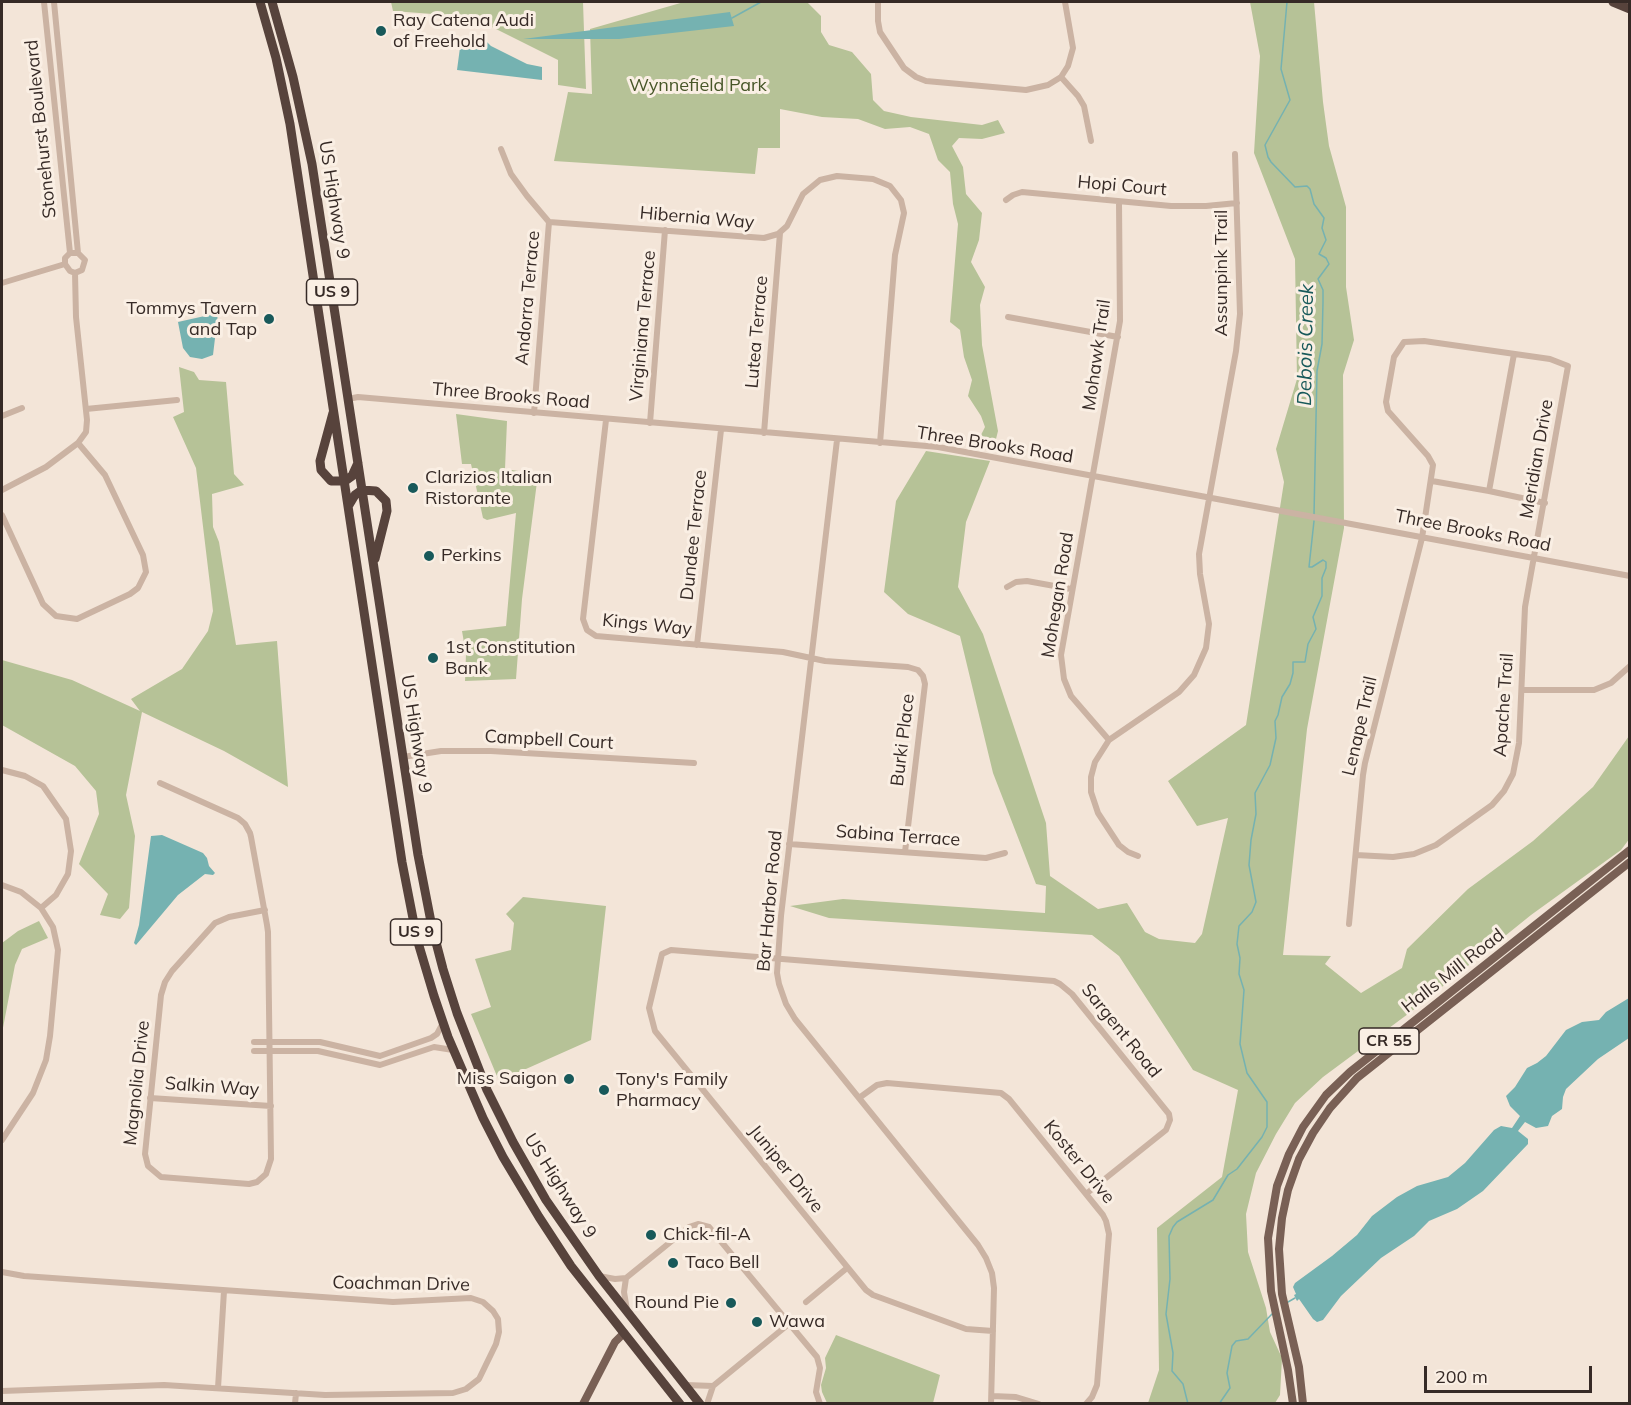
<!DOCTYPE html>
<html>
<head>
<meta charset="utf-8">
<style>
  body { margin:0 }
  #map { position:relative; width:1631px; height:1405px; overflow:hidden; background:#f3e5d8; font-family:Mulish,sans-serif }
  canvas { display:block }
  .frame { position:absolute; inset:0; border:3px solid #362a26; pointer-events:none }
  .scale { position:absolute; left:1424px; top:1366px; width:168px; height:27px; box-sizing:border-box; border:3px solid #362a26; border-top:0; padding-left:8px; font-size:18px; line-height:21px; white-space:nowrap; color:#362a26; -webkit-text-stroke:4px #faefe4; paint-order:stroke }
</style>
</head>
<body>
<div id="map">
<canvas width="1631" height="1405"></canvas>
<div class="frame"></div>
<div class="scale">200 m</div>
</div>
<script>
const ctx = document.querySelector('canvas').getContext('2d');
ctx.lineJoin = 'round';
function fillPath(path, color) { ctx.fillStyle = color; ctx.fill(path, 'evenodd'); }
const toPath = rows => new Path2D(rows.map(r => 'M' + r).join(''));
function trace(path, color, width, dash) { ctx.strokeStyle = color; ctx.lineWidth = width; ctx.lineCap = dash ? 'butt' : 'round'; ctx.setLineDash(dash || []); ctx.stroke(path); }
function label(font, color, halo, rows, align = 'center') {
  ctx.font = font + ' Mulish,sans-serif'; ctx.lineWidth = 6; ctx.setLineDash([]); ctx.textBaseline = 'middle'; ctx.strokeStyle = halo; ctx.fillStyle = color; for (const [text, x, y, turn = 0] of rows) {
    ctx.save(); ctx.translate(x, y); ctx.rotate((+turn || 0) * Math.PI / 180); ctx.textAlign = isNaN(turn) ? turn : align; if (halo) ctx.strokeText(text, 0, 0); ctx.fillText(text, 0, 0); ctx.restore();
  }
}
fillPath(toPath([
  [391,2,583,2,586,89,558,85,558,60,472,17,393,11],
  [684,2,807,2,821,16,821,32,829,45,852,52,871,74,873,100,884,111,911,117,982,125,998,120,1005,133,982,139,959,138,952,146,963,167,966,194,982,213,979,240,971,262,985,287,980,305,982,345,998,431,993,451,975,447,985,427,981,416,968,396,972,380,964,357,960,330,950,322,958,224,953,204,950,172,938,160,929,134,910,127,885,129,858,119,822,117,780,109,780,148,758,148,755,174,554,161,568,92,592,94,590,29],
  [1250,2,1314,2,1323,102,1329,146,1346,207,1346,287,1354,340,1343,375,1344,528,1307,729,1283,955,1331,956,1325,964,1361,993,1402,968,1407,949,1468,889,1533,841,1593,787,1629,736,1630,838,1621,850,1531,915,1412,1011,1323,1077,1295,1103,1276,1134,1256,1173,1246,1214,1248,1252,1266,1308,1270,1332,1282,1358,1280,1395,1275,1403,1148,1403,1159,1370,1157,1228,1222,1177,1238,1090,1193,1070,1119,956,1092,935,829,918,790,906,843,899,1045,913,1046,886,1036,884,993,773,960,636,908,614,884,592,896,501,926,451,990,461,966,522,958,587,983,634,1046,823,1050,876,1098,909,1127,903,1145,932,1159,939,1195,943,1202,934,1228,818,1197,826,1168,781,1246,725,1284,482,1276,449,1297,379,1295,259,1254,153,1260,56],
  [179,367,194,372,199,380,226,382,234,474,244,485,212,494,213,527,219,542,236,645,277,641,288,787,224,751,142,712,126,795,135,836,129,908,120,919,100,915,108,894,79,864,99,814,96,791,75,766,2,725,2,660,72,680,140,711,131,699,182,669,208,631,213,611,211,593,196,468,173,417,184,412],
  [456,414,507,421,505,469,538,474,522,599,516,679,465,681,466,654,462,631,506,626,516,513,487,520,483,518,471,464,462,464],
  [523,897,606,906,591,1040,499,1081,471,1014,491,1007,475,959,511,950,514,923,506,914],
  [39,921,48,938,22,949,15,965,2,1033,2,943,18,931],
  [836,1335,940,1375,933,1403,827,1403,822,1392,821,1385,826,1368,825,1358]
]), '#b6c297');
fillPath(toPath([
  [730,12,734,26,619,39,523,39],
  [471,36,484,39,491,46,527,64,542,67,542,80,457,70,461,40,463,37],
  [218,313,213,355,202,359,190,357,183,348,178,322],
  [162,835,203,853,207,858,209,866,215,873,213,875,205,874,178,895,136,945,134,943,139,925,151,836],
  [1629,998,1629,1038,1598,1059,1566,1089,1563,1097,1562,1109,1552,1116,1548,1126,1536,1128,1525,1122,1518,1131,1528,1139,1528,1144,1483,1191,1457,1209,1429,1221,1414,1236,1381,1258,1341,1296,1323,1320,1317,1322,1313,1319,1299,1299,1297,1301,1294,1295,1296,1294,1293,1287,1295,1283,1332,1256,1357,1235,1372,1216,1397,1197,1417,1186,1448,1177,1465,1163,1494,1130,1501,1126,1512,1128,1520,1116,1510,1106,1506,1096,1515,1087,1527,1068,1537,1063,1546,1056,1566,1030,1582,1022,1599,1020,1606,1012]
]), '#75b2b1');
trace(toPath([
  [1287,2,1281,69,1290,100,1265,145,1268,157,1271,162,1295,187,1307,186,1310,189,1314,204,1324,218,1322,228,1326,240,1319,254,1326,258,1329,264,1318,279,1323,290,1323,302,1322,344,1317,371,1314,515],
  [732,18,761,2],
  [1288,1302,1295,1298],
  [1188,1404,1183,1384,1172,1371,1173,1353,1166,1314,1170,1279,1169,1236,1173,1227,1177,1222,1213,1200,1228,1175,1237,1169,1262,1137,1267,1127,1267,1102,1247,1073,1240,1044,1244,990,1239,974,1240,958,1237,944,1239,926,1252,912,1256,902,1249,865,1251,840,1256,814,1255,793,1270,765,1276,738,1275,721,1278,715,1282,697,1290,684,1293,673,1293,662,1305,662,1308,644,1316,629,1313,617,1322,596,1322,578,1326,568,1326,562,1323,560,1312,567,1309,567,1314,521],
  [1219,1404,1230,1388,1227,1373,1232,1346,1236,1341,1248,1339,1272,1314]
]), '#75b2b1', 1.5);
trace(toPath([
  [44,2,70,253],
  [54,2,78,253,85,260,82,270,75,273,70,271,65,264,65,258,70,253,78,253],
  [878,2,878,21,880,32,904,68,916,77,926,81,1026,90,1048,85,1061,77,1068,66,1073,48,1065,2],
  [1061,77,1078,96,1084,106,1091,141],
  [501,149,511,174,527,196,549,222,764,238,778,234,787,226,803,194,820,180,837,176,873,179,890,186,901,200,904,213,895,255,880,443],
  [1006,200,1013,195,1022,192,1171,206,1206,206,1237,203],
  [2,283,65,264],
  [1008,317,1118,337],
  [348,399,358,397,938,447,1630,576],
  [86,409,177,400],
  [534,413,549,222],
  [2,416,22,408],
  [606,420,583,619,587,630,596,636,783,652,825,661,908,667,918,670,923,676,925,684,905,852],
  [650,423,665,230],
  [764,433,780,233],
  [837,440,781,916,777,973,779,984,786,1004,795,1019,978,1245,986,1258,992,1273,994,1288,991,1404],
  [1432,481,1489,491,1514,354],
  [2,490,46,467,78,443,86,432,87,420,76,317,75,273],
  [1489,491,1545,503],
  [2,515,43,604,56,616,77,619,130,594,138,588,146,572,143,555,105,475,78,443],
  [1007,587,1016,582,1027,581,1071,589],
  [697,645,721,430],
  [1522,690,1594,690,1611,683,1630,666],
  [1109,740,1071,696,1064,679,1061,655,1120,321,1119,202],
  [403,757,441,751,491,751,694,763],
  [2,770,25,776,43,786,66,819,71,851,68,874,56,895,41,908],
  [160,783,238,818,245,824,250,833,251,837,267,925,268,932,271,1159,266,1174,257,1182,249,1184,161,1177,148,1166,145,1154,161,995,165,982,172,971,215,923,229,917,265,910],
  [789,844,986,858,1005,853],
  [1138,856,1128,852,1119,845,1098,813,1091,792,1091,777,1095,762,1109,740,1179,692,1194,675,1206,648,1209,624,1200,574,1199,554,1236,351,1240,314,1235,154],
  [2,885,21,892,41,908,53,927,58,950,50,1036,46,1060,33,1093,2,1140],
  [1349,924,1363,775,1365,763,1422,538,1433,465,1428,456,1388,411,1386,402,1394,357,1404,342,1424,341,1550,359,1568,366,1525,607,1519,743,1513,774,1504,791,1492,805,1436,845,1414,854,1393,857,1356,855],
  [254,1042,320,1042,380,1056,431,1038,437,1034,443,1023],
  [254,1051,318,1051,380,1065,434,1047,453,1050],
  [150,1098,271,1106],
  [859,1098,877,1085,887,1083,1001,1093,1009,1099,1103,1215,1106,1221,1109,1234,1097,1385,1092,1397,1086,1404],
  [2,1272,24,1276,393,1302,471,1298,483,1302,493,1311,498,1319,499,1332,496,1344,479,1379,466,1389,453,1393,325,1395,164,1385,2,1391],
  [599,1276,615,1279,626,1278,689,1227,698,1224,709,1227,817,1357,820,1368,816,1392,820,1404],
  [626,1278,624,1292,627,1310],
  [806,1302,847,1268],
  [993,1331,966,1329,873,1295,866,1290,655,1031,649,1008,662,954,671,950,1054,981,1060,984,1072,994,1169,1114,1170,1120,1166,1130,1086,1194],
  [686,1385,713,1386],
  [218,1388,224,1291],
  [992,1396,1016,1397,1039,1404],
  [295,1404,296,1393],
  [707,1404,713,1386,790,1323]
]), '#cbb3a3', 6);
trace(toPath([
  [583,1404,615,1342,624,1333],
  [1293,1404,1288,1370,1271,1291,1268,1238,1277,1186,1289,1154,1303,1127,1326,1095,1350,1072,1630,850],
  [1303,1404,1299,1367,1282,1294,1279,1249,1282,1218,1288,1190,1299,1159,1313,1133,1330,1108,1357,1078,1630,862]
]), '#796055', 8);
trace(toPath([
  [260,2,276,58,290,124,402,862,417,939,434,996,448,1037,483,1118,503,1157,539,1217,571,1266,680,1404],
  [272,2,293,77,312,164,418,855,432,927,443,969,457,1013,487,1090,513,1142,546,1200,599,1276,700,1404],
  [1613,2,1630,9],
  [333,413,320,461,321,470,331,481,345,481,352,476,358,463],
  [349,505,355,495,362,490,376,491,386,501,387,511,375,559]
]), '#57433c', 9);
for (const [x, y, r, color] of [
  [381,31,6,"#18595a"],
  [269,319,6,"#18595a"],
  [413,488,6,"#18595a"],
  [429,556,6,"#18595a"],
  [433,658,6,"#18595a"],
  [569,1079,6,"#18595a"],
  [604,1090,6,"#18595a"],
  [651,1235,6,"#18595a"],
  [673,1263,6,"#18595a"],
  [731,1303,6,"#18595a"],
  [757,1322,6,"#18595a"]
]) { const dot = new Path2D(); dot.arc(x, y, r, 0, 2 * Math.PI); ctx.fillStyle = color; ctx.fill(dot); trace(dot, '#faefe4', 2); }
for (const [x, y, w] of [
  [332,292,51],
  [416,932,51],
  [1389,1041,60]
]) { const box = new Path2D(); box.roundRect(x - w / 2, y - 13, w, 26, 4.5); ctx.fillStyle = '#faefe4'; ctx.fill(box); trace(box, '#362a26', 1.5); }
label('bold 16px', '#362a26', null, [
  ["US 9",332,292],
  ["US 9",416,932],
  ["CR 55",1389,1041]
]);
label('18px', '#362a26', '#faefe4', [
  ["Ray Catena Audi",393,21],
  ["of Freehold",393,42],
  ["Tommys Tavern",257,309,"right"],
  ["and Tap",257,330,"right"],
  ["Clarizios Italian",425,478],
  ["Ristorante",425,499],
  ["Perkins",441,556],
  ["1st Constitution",445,648],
  ["Bank",445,669],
  ["Miss Saigon",557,1079,"right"],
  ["Tony's Family",616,1080],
  ["Pharmacy",616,1101],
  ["Chick-fil-A",663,1235],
  ["Taco Bell",685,1263],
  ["Round Pie",719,1303,"right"],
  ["Wawa",769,1322]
], 'left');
label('18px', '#475628', '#faefe4', [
  ["Wynnefield Park",698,86]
]);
label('18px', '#362a26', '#faefe4', [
  ["Stonehurst Boulevard",41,129,-96],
  ["Hopi Court",1122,186,5],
  ["US Highway 9",334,200,81],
  ["Hibernia Way",697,218,5],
  ["Assunpink Trail",1222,273,-90],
  ["Andorra Terrace",528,298,-85],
  ["Virginiana Terrace",643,326,-85],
  ["Lutea Terrace",757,332,-85],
  ["Mohawk Trail",1097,355,-82],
  ["Three Brooks Road",511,396,5],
  ["Three Brooks Road",995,445,9],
  ["Meridian Drive",1537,459,-80],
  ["Three Brooks Road",1473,531,11],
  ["Dundee Terrace",694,535,-84],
  ["Mohegan Road",1058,595,-81],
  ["Kings Way",647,625,6],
  ["Apache Trail",1504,705,-86],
  ["Lenape Trail",1360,726,-77],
  ["US Highway 9",416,734,81],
  ["Campbell Court",549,740,3],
  ["Burki Place",903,740,-83],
  ["Sabina Terrace",898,836,4],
  ["Bar Harbor Road",770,901,-85],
  ["Halls Mill Road",1453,971,-38],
  ["Sargent Road",1121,1031,51],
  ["Magnolia Drive",137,1083,-84],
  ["Salkin Way",212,1087,4],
  ["Koster Drive",1079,1162,51],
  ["Juniper Drive",786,1169,51],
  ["US Highway 9",560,1186,58],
  ["Coachman Drive",401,1284,1]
]);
label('italic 20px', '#18595a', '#faefe4', [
  ["Debois Creek",1306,345,-89]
]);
</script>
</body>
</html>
